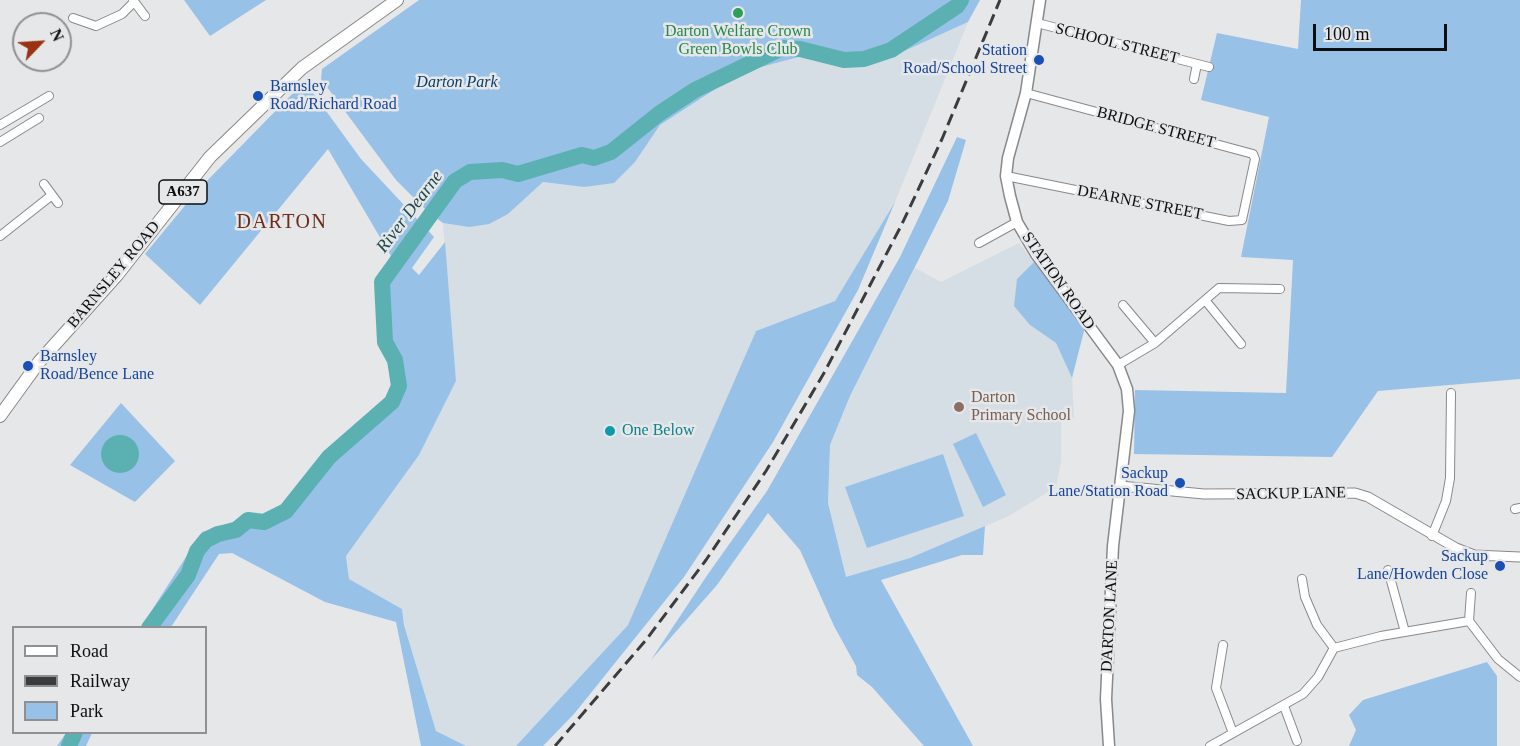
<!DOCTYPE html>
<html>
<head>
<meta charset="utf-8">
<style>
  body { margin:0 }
  #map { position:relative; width:1520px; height:746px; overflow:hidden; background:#e5e7e9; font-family:"Times New Roman",serif }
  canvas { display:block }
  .legend { position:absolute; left:12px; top:626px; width:195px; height:108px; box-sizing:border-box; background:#e5e7e9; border:2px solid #8f9092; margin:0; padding:8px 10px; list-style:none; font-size:18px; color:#0d0e0f }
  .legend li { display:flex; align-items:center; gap:12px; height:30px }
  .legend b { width:30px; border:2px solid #8f9092 }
  .north { position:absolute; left:12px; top:12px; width:60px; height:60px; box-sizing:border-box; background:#e5e7e9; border:2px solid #8f9092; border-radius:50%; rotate:65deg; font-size:16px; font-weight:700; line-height:24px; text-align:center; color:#0d0e0f }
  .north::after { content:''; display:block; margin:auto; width:21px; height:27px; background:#9a3312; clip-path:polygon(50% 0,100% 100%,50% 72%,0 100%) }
  .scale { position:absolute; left:1313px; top:24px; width:134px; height:27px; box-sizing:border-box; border:3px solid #0d0e0f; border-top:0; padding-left:8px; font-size:18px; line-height:21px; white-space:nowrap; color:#0d0e0f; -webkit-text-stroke:4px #e5e7e9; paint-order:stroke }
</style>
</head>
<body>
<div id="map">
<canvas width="1520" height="746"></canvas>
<ul class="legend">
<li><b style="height:8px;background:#fff"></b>Road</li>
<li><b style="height:8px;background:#3b3c3d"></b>Railway</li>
<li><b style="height:16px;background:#98c1e8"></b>Park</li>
</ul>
<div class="north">N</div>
<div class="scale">100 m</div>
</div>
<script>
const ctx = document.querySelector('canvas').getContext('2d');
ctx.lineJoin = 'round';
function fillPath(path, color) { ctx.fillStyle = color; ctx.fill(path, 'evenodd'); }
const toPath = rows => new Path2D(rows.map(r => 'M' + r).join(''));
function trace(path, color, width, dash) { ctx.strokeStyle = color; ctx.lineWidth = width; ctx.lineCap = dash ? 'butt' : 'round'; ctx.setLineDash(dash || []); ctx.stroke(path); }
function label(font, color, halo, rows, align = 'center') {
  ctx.font = font + ' "Times New Roman",serif'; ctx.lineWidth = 5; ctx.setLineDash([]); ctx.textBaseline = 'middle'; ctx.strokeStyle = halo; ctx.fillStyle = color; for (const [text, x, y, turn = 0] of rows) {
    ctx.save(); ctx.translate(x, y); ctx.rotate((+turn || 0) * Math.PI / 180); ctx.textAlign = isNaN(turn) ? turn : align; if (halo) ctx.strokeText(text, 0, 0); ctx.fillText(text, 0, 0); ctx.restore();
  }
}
fillPath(toPath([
  [968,22,895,202,835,301,756,331,628,625,516,746,466,746,436,731,404,625,402,609,349,579,346,556,419,455,456,381,443,223,469,227,508,214,543,182,584,187,635,162,660,125,720,86,761,67,806,55,852,64,880,62],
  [1019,243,1034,262,1017,279,1030,325,1056,343,1072,378,1074,418,1061,418,1061,461,1056,487,1009,516,910,558,846,578,828,503,830,445,850,396,915,268,941,282]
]), '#d5dde5');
fillPath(toPath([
  [184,0,266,0,210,36],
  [419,0,980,0,968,22,880,62,852,64,806,55,761,67,720,86,660,125,635,162,614,183,584,187,543,182,508,214,489,224,469,227,443,223,427,211,396,180,321,79,322,69],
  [1301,0,1520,0,1520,379,1378,391,1332,457,1134,454,1135,390,1286,393,1293,260,1241,257,1269,117,1201,100,1217,33,1298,49],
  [299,87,313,93,361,159,434,237,412,268,419,275,445,242,456,381,419,455,346,556,349,579,402,609,404,625,436,731,466,746,421,746,396,622,325,602,232,553,219,554,171,627,141,627,202,532,247,517,263,518,284,506,326,452,388,398,394,382,380,342,376,281,391,256,328,149,200,305,145,254,197,191],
  [957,137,966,140,948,201,850,396,830,445,828,503,846,577,910,558,985,526,983,555,962,555,881,580,973,746,924,746,872,687,857,675,856,666,834,626,800,550,768,513,717,585,651,660,708,574,767,491,900,257],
  [895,202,858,290,773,442,684,577,574,714,543,746,516,746,628,625,756,331,835,301],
  [1034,262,1085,327,1072,378,1056,343,1030,325,1014,306,1017,279],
  [121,403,175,461,135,502,70,465],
  [976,433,1006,495,983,507,953,444],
  [943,454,964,516,867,548,845,487],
  [1487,662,1497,676,1497,746,1349,746,1356,730,1349,715,1363,700],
  [66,733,66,732,92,733,86,746,57,746]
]), '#98c1e8');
fillPath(toPath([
  '101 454a19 19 0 1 1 38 0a19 19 0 1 1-38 0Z'
]), '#5bb1b2');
trace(toPath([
  [149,628,188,575,197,551,206,540,218,534,236,530,248,520,264,522,286,511,329,457,392,402,399,386,395,360,385,342,382,282,455,181,470,172,502,170,518,174,582,155,594,158,611,152,660,113,695,90,782,48,800,49,844,60,864,59,891,50,957,6,961,0],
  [69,746,75,732]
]), '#5bb1b2', 16);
const minor = toPath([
  [133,0,145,16],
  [73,18,96,26,122,14,134,2],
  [1037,23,1209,67],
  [1194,79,1197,64],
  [0,125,49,96],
  [0,142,39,118],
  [1006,176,1229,221,1242,220,1255,159,1253,154,1026,93],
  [44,184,58,203],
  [0,236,52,195],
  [979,243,1017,222],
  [1205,300,1241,344],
  [1123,305,1155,343],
  [1118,365,1155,343,1219,288,1280,289],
  [1515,509,1520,508],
  [1432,536,1446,501,1450,478,1451,393],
  [1388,570,1405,632],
  [1302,579,1305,597,1317,625,1334,648],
  [1469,621,1471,593],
  [1223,645,1216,688,1233,733],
  [1284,706,1297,741],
  [1210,746,1303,694,1318,677,1334,648,1381,636,1469,621,1498,659,1520,677]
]);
const tertiary = toPath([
  [1120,486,1204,494,1355,493,1368,497,1456,548,1474,555,1520,557]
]);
const secondary = toPath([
  [1040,0,1026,93,1008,158,1006,176,1010,196,1017,222,1036,254,1118,365,1127,389,1129,411,1113,546,1106,699,1109,746]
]);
const trunk = toPath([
  [0,416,39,362,117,275,210,157,302,68,397,0]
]);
trace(minor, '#87898b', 10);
trace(tertiary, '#87898b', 11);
trace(secondary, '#87898b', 13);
trace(trunk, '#87898b', 14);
trace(minor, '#fff', 8);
trace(tertiary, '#fff', 9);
trace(secondary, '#fff', 10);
trace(trunk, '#fff', 12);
trace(toPath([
  [555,746,646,640,706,560,766,471,824,373,901,226,942,139,1000,0]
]), '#3b3c3d', 3, [12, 6]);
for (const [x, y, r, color] of [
  [738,13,6,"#2e9e5b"],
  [1039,60,6,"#1a4fb4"],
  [258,96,6,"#1a4fb4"],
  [28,366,6,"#1a4fb4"],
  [959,407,6,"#8d6e63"],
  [610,431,6,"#0f9aa8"],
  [1180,483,6,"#1a4fb4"],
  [1500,566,6,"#1a4fb4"]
]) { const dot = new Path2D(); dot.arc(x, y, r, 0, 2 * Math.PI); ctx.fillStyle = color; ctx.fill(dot); trace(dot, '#e5e7e9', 2); }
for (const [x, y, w] of [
  [183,192,48]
]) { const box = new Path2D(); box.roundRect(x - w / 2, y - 12, w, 24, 4.5); ctx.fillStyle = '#e5e7e9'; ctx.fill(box); trace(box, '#0d0e0f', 1.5); }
label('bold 15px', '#0d0e0f', null, [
  ["A637",183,192]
]);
label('16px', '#27864d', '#e5e7e9', [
  ["Darton Welfare Crown",738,32],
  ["Green Bowls Club",738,50]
]);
label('16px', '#0d0e0f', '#e5e7e9', [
  ["SCHOOL STREET",1117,44,14],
  ["BRIDGE STREET",1156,128,15],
  ["DEARNE STREET",1140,203,11],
  ["BARNSLEY ROAD",114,275,-50],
  ["STATION ROAD",1058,281,55],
  ["SACKUP LANE",1291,494,-1],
  ["DARTON LANE",1110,616,-87]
]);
label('16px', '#164399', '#e5e7e9', [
  ["Station",1027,51],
  ["Road/School Street",1027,69],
  ["Barnsley",270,87,"left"],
  ["Road/Richard Road",270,105,"left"],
  ["Barnsley",40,357,"left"],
  ["Road/Bence Lane",40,375,"left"],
  ["Sackup",1168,474],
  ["Lane/Station Road",1168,492],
  ["Sackup",1488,557],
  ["Lane/Howden Close",1488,575]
], 'right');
label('italic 16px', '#063e68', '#e5e7e9', [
  ["Darton Park",457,83]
]);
label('16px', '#785e54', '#e5e7e9', [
  ["Darton",971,398],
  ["Primary School",971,416]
], 'left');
label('16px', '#0d838f', '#e5e7e9', [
  ["One Below",622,431]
], 'left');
label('italic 18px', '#214a4a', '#e5e7e9', [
  ["River Dearne",410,212,-53]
]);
ctx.letterSpacing = '1.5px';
label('20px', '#6e2b18', '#e5e7e9', [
  ["DARTON",282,223]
]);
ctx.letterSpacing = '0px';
</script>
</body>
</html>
